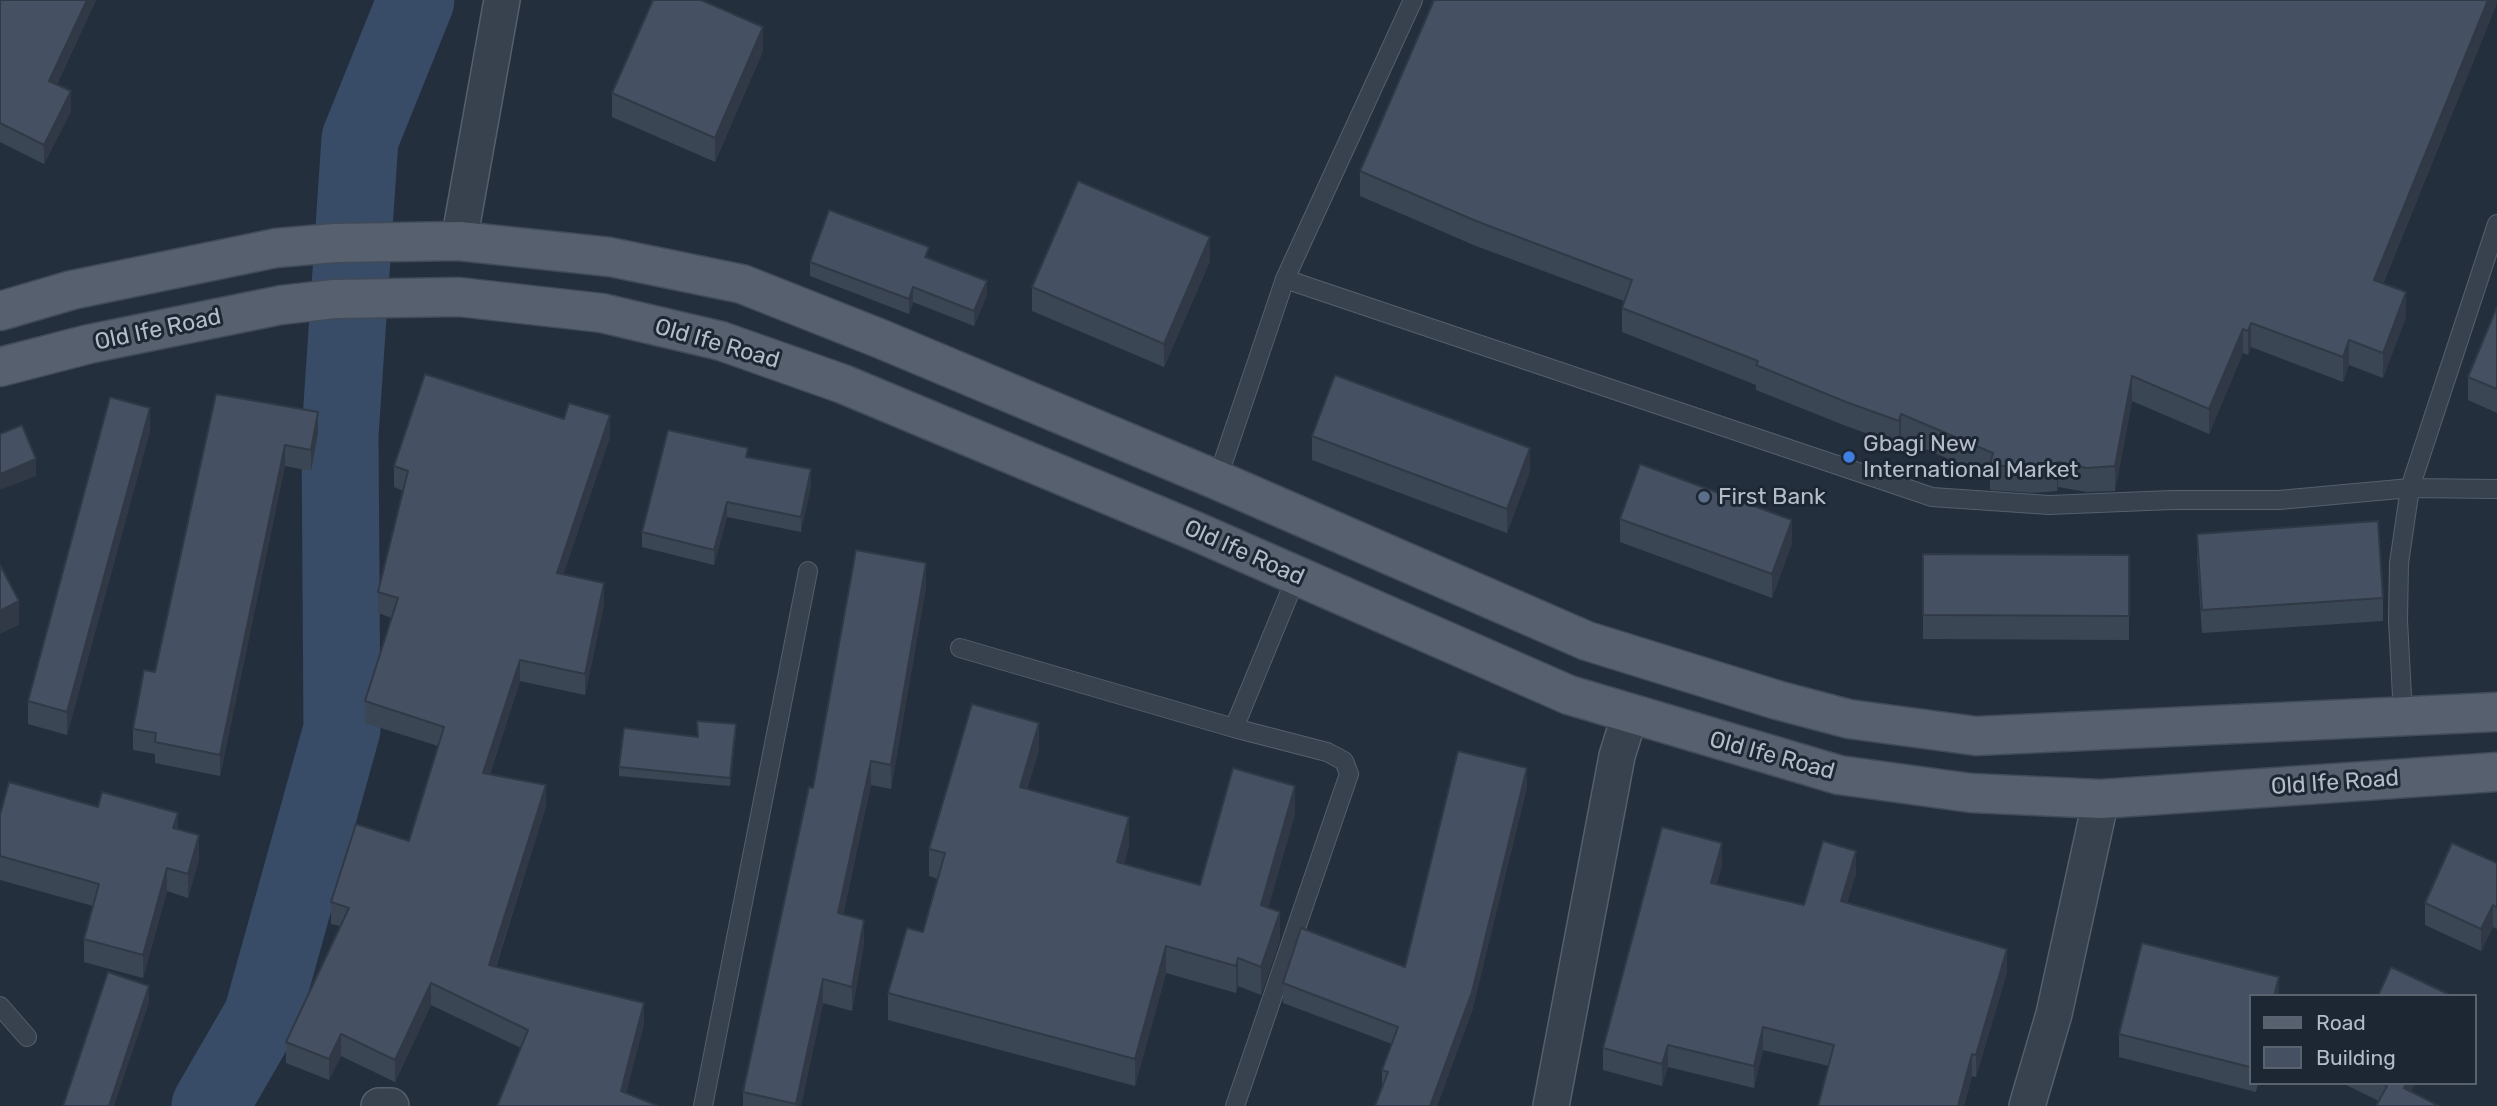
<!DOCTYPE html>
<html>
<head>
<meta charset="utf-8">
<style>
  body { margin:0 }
  #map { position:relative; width:2497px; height:1106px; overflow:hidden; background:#242f3e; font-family:Rubik,sans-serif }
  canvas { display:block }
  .legend { position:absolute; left:2249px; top:994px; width:228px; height:91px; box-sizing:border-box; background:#1d2633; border:2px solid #59626f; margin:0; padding:9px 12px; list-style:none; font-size:21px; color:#b4bcc9 }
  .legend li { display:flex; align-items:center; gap:14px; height:35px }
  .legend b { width:35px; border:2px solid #59626f }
</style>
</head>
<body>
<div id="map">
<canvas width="2497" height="1106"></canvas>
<ul class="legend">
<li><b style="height:9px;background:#56606e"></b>Road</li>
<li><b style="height:19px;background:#455162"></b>Building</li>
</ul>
</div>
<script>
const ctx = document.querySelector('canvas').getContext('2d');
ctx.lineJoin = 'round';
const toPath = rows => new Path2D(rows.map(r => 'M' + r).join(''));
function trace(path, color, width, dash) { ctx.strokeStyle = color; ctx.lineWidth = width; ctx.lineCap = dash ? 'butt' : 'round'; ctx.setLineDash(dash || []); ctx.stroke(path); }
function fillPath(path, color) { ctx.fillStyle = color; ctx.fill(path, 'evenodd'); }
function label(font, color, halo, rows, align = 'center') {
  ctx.font = font + ' Rubik,sans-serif'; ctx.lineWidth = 6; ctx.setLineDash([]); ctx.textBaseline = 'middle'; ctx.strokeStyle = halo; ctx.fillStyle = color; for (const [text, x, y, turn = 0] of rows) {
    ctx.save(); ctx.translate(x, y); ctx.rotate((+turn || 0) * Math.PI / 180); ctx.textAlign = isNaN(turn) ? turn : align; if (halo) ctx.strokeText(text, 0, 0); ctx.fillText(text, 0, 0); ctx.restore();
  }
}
trace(toPath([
  [210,1106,262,1016,342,729,340,435,360,139,416,0]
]), '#394c67', 77);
const lane = toPath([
  [1285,279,1932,497,2049,505,2172,500,2279,500,2410,488,2497,489],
  [1217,480,1285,279,1413,0],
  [960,648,1234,728],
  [2403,716,2398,620,2399,563,2410,488,2497,224],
  [0,1006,27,1037],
  [703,1106,808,571],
  [1235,1106,1349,774,1344,761,1327,752,1234,728,1297,575]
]);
const street = toPath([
  [459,241,502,0],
  [379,1106,391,1106],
  [1551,1106,1617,756,1630,714],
  [2027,1106,2054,1014,2101,799]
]);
const primary = toPath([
  [0,311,72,290,276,248,335,243,459,241,610,257,742,284,881,339,1217,480,1587,641,1777,700,1849,719,1976,736,2497,712],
  [0,367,89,344,281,305,334,299,459,297,602,313,721,341,843,384,1195,531,1569,695,1839,775,1971,793,2101,799,2497,772]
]);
trace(lane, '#565f6c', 20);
trace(street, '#565f6c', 38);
trace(primary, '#414a57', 41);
trace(lane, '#38414e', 18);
trace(street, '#38414e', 35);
trace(primary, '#56606e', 38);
fillPath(toPath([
  [0,0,96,0,57,84,71,111,44,164,0,142],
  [2497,0,2497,3,2383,284,2406,317,2383,378,2349,365,2343,382,2251,347,2248,355,2243,353,2209,434,2132,401,2115,491,2087,492,2058,487,2057,491,2034,493,1990,490,1990,476,1901,439,1899,445,1846,426,1756,390,1756,385,1622,332,1622,308,1624,301,1476,246,1360,196,1360,171],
  [763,51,715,162,612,117,612,93],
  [929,258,987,295,974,326,913,302,909,314,810,276,810,262],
  [1210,261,1164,367,1032,311,1032,287],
  [2497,307,2497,413,2468,400,2468,377],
  [216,394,318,433,311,471,285,466,220,776,155,763,155,754,133,750,133,729,155,672],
  [150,431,67,735,28,724,28,701],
  [1312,436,1530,471,1507,533,1312,460],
  [610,437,563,574,604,604,585,695,520,681,490,774,546,806,496,967,644,1024,626,1093,497,1106,521,1048,431,1005,395,1082,341,1056,329,1080,286,1063,286,1042,340,926,331,924,331,902,409,841,438,746,365,723,365,701,392,618,378,613,378,592,403,491,394,487,394,466],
  [748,457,811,485,801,532,727,517,714,565,642,547,642,532],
  [1620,519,1792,543,1772,598,1620,542],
  [2197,534,2383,598,2383,621,2202,633,2197,557],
  [1923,554,2129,555,2129,640,1923,639],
  [926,587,891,789,871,785,843,915,864,944,852,1011,823,1003,801,1106,743,1106,743,1092,813,788],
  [736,733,730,786,619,776,619,767,698,737],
  [1039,750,1027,789,1129,845,1124,864,1200,885,1295,814,1268,908,1280,940,1261,995,1238,986,1236,993,1166,973,1135,1086,888,1020,888,993,923,932,938,879,929,876,929,849],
  [1527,787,1472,1011,1437,1106,1375,1106,1382,1086,1382,1070,1392,1044,1283,1003,1283,983,1405,967],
  [0,815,178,829,199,859,188,898,167,891,143,978,84,962,84,939,93,906,0,880],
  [2497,863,2497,929,2493,927,2481,951,2425,925,2425,903],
  [1722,866,1716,884,1804,905,1856,873,1847,903,2007,972,1976,1077,1972,1076,1964,1106,1818,1106,1829,1066,1763,1050,1754,1088,1668,1067,1662,1086,1603,1070,1603,1048],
  [2142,943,2279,977,2279,996,2250,996,2250,1083,2258,1083,2256,1092,2119,1057,2119,1034],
  [2344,1083,2415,1083,2411,1092,2379,1101,2344,1084]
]), '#3b4654');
fillPath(toPath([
  [87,0,96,0,49,100,49,81],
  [2488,0,2497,0,2497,3,2374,305,2374,280],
  [763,27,763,51,715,162,715,138],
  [71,91,71,111,44,164,44,145],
  [1210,237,1210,261,1164,367,1164,344],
  [987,281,987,295,974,326,974,311],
  [913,287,913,302,909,314,909,299],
  [2406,292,2406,317,2383,378,2383,353],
  [2251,323,2251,347,2248,355,2248,331],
  [2243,329,2243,353,2209,434,2209,409],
  [2349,340,2349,365,2343,382,2343,357],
  [2132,376,2132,401,2115,491,2115,466],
  [150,408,150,431,67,735,67,712],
  [318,412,318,433,311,471,311,450],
  [1901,414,1901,439,1899,445,1899,421],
  [610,415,610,437,557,594,557,573],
  [285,445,285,466,220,776,220,755],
  [1530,448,1530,471,1507,533,1507,509],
  [36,459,36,476,0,490,0,474],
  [2058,462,2058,487,2057,491,2057,467],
  [811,469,811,485,801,532,801,517],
  [727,502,727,517,714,565,714,550],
  [1792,520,1792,543,1772,598,1772,574],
  [926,563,926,587,891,789,891,765],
  [604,583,604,604,585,695,585,674],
  [19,601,19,625,0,634,0,611],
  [520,660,520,681,483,794,483,773],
  [1039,723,1039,750,1020,814,1020,787],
  [736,724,736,733,730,786,730,778],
  [871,761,871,785,838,937,838,913],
  [1527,768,1527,787,1472,1011,1437,1106,1430,1106],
  [546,785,546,806,489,987,489,965],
  [1295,786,1295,814,1261,933,1261,905],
  [178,813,178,837,173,828],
  [1129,817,1129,845,1117,889,1117,862],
  [199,835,199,859,188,898,188,874],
  [1722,843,1722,866,1711,905,1711,883],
  [1856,851,1856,873,1841,924,1841,901],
  [167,868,167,891,143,978,143,955],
  [2493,905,2493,927,2481,951,2481,929],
  [1280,912,1280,940,1261,995,1261,967],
  [864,920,864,944,852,1011,852,987],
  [1166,946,1166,973,1135,1086,1135,1059],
  [2007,949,2007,972,1976,1077,1976,1055],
  [1238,958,1238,986,1236,993,1236,966],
  [2279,977,2279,996,2274,996],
  [823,979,823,1003,801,1106,796,1106],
  [431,983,431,1005,395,1082,395,1060],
  [149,986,149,1003,114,1106,109,1106],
  [644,1003,644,1024,623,1106,621,1091],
  [1763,1027,1763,1050,1754,1088,1754,1066],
  [341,1034,341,1056,329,1080,329,1059],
  [1668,1045,1668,1067,1662,1086,1662,1064],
  [1972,1054,1972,1076,1964,1106,1958,1106],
  [2406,1083,2415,1083,2404,1106,2404,1088]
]), '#303945');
const building = toPath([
  [0,0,87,0,49,81,71,91,44,145,0,123,0,0],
  [653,0,701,0,763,27,715,138,612,93,653,0],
  [1434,0,2488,0,2374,280,2406,292,2383,353,2349,340,2343,357,2251,323,2248,331,2243,329,2209,409,2132,376,2115,466,2087,468,2058,462,2057,467,2034,468,1990,465,1993,453,1901,414,1899,421,1846,402,1756,365,1758,361,1622,308,1632,280,1476,221,1360,171,1434,0],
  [1078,181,1210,237,1164,344,1032,287,1078,181],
  [829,210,929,247,925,257,987,281,974,311,913,287,909,299,810,262,829,210],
  [2497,307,2497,389,2468,377,2497,307],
  [425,374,564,419,569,403,610,415,557,573,604,583,585,674,520,660,483,773,546,785,489,965,644,1003,621,1091,658,1106,497,1106,528,1030,431,983,395,1060,341,1034,329,1059,286,1042,349,908,331,902,356,824,409,841,444,727,365,701,398,598,378,592,408,471,394,466,425,374],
  [1335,375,1530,448,1507,509,1312,436,1335,375],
  [216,394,318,412,311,450,285,445,220,755,155,742,156,733,133,729,144,670,155,672,216,394],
  [110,397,150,408,67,712,28,701,110,397],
  [22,425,36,459,0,474,0,434,22,425],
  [668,430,748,448,746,457,811,469,801,517,727,502,714,550,642,532,668,430],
  [1640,464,1792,520,1772,574,1620,519,1640,464],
  [2378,521,2383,598,2202,610,2197,534,2378,521],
  [856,550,926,563,891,765,871,761,838,913,864,920,852,987,823,979,796,1104,743,1092,809,787,813,788,856,550],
  [1923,554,2129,555,2129,616,1923,615,1923,554],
  [0,565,19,601,0,611,0,565],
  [972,704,1039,723,1020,787,1129,817,1117,862,1200,885,1233,768,1295,786,1261,905,1280,912,1261,967,1238,958,1236,966,1166,946,1135,1059,888,993,907,928,923,932,945,853,929,849,972,704],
  [697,721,736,724,730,778,619,767,624,728,698,737,697,721],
  [1458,751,1527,768,1472,992,1430,1106,1375,1106,1388,1072,1382,1070,1398,1027,1283,983,1301,928,1405,967,1458,751],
  [9,782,98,807,102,792,178,813,173,828,199,835,188,874,167,868,143,955,84,939,99,884,0,856,0,815,9,782],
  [1662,827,1722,843,1711,883,1804,905,1823,841,1856,851,1841,901,2007,949,1976,1055,1972,1054,1958,1106,1818,1106,1834,1045,1763,1027,1754,1066,1668,1045,1662,1064,1603,1048,1662,827],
  [2452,843,2497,863,2497,908,2493,905,2481,929,2425,903,2452,843],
  [2142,943,2279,977,2274,996,2250,996,2250,1067,2119,1034,2142,943],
  [2391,967,2448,994,2448,996,2378,996,2391,967],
  [108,972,149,986,109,1106,63,1106,108,972],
  [2381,1083,2406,1083,2404,1088,2439,1106,2376,1106,2387,1086,2381,1083]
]);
fillPath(building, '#455162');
trace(building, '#303945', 2);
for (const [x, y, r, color] of [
  [1849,457,7,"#3f7fe0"],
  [1704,497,7,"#5c6f8a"]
]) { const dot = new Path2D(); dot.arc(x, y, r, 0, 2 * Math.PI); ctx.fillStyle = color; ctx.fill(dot); trace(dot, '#1d2633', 2.5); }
label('23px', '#b4bcc9', '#1d2633', [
  ["Old Ife Road",158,330,-12],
  ["Old Ife Road",717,344,16],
  ["Old Ife Road",1244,553,24],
  ["Old Ife Road",1772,756,15],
  ["Old Ife Road",2335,783,-4]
]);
label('23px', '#b4bcc9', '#1d2633', [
  ["Gbagi New",1863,444],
  ["International Market",1863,470],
  ["First Bank",1718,497]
], 'left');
</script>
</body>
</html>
